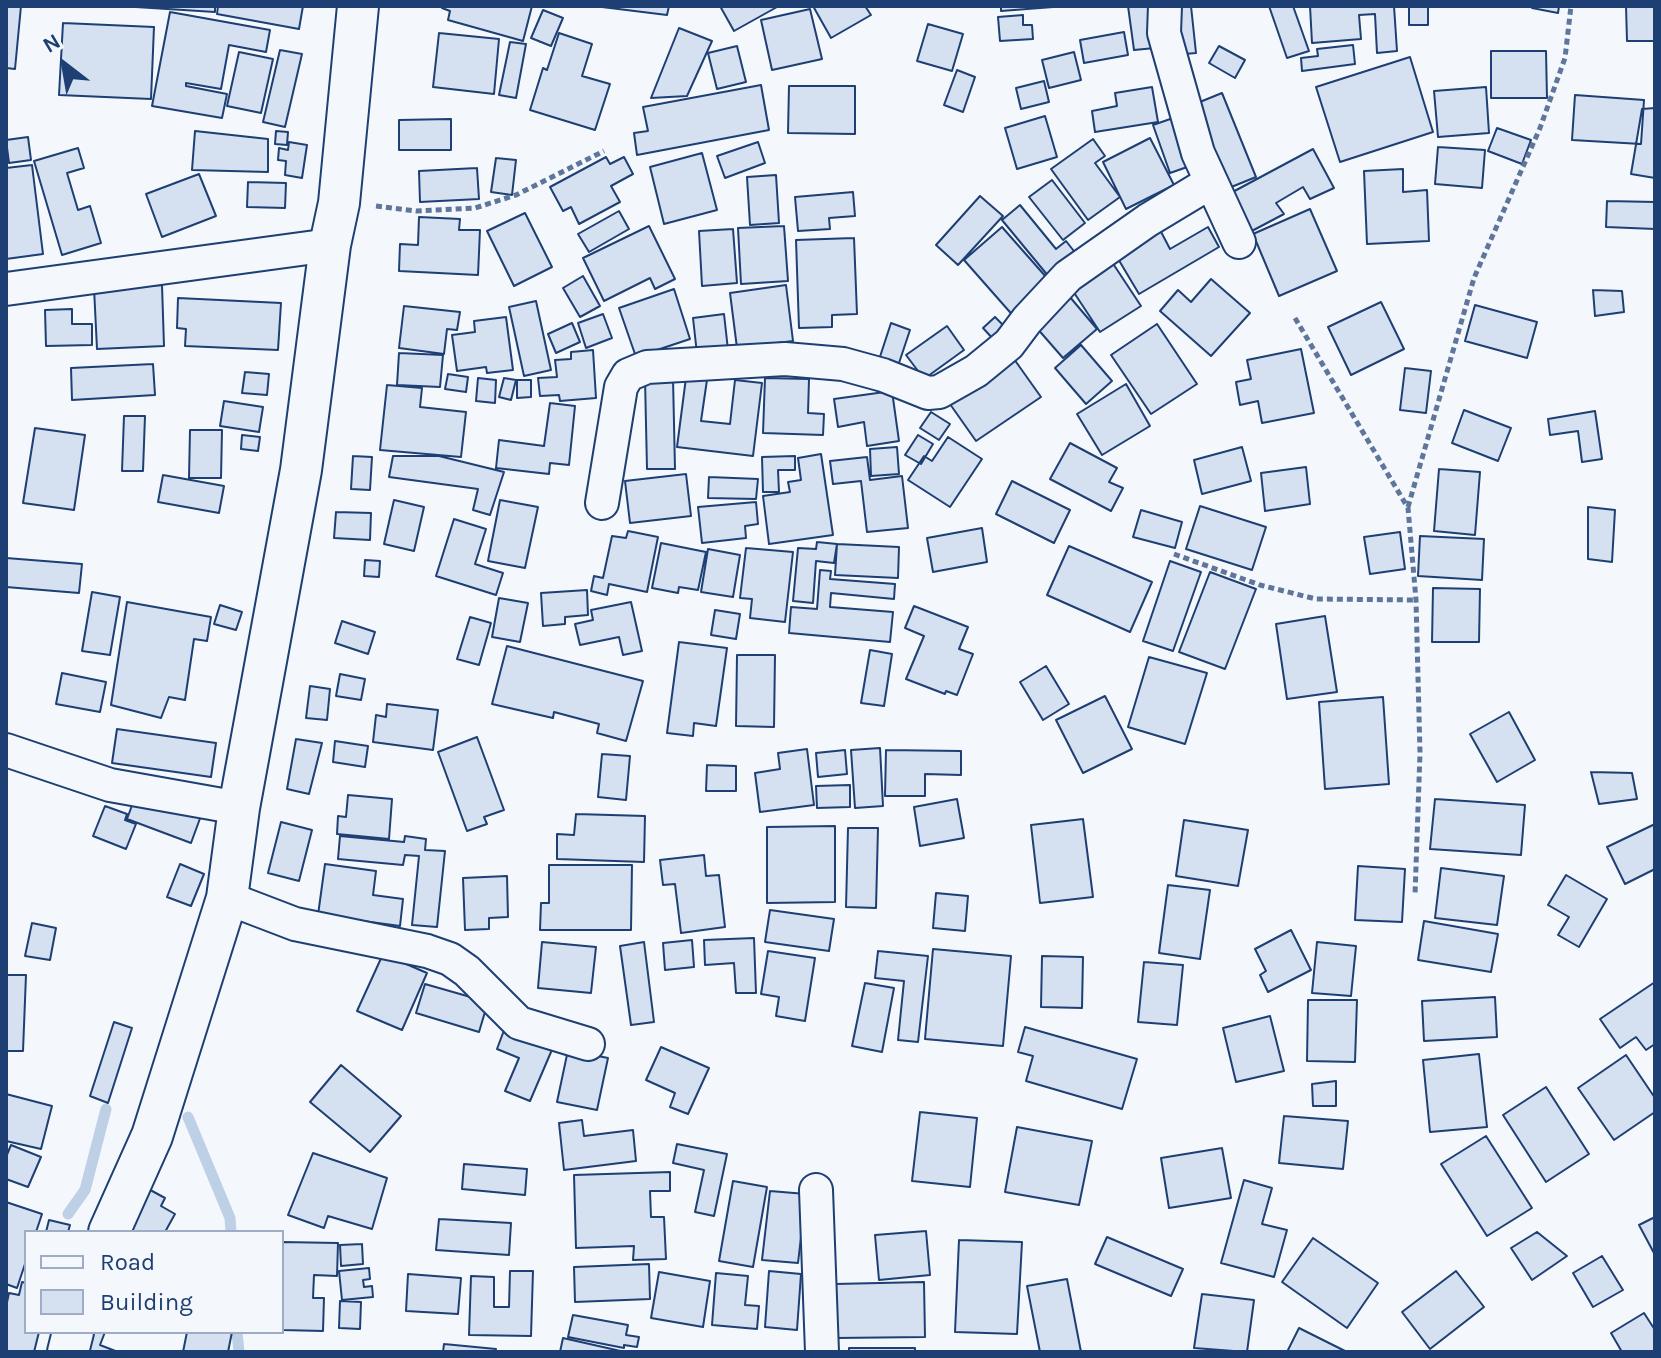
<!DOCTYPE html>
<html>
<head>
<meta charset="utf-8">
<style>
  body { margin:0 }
  #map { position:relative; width:1661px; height:1358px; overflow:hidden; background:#f4f7fb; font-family:Karla,sans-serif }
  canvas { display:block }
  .frame { position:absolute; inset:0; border:8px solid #1d3f73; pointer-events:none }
  .legend { position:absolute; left:24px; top:1230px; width:260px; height:104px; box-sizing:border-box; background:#f4f7fb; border:2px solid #9eadc5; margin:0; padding:10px 14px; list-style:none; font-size:24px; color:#1d3f73 }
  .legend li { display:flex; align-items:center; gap:16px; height:40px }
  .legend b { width:40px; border:2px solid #9eadc5 }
  .north { position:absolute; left:24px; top:24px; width:80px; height:80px; -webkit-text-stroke:6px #f4f7fb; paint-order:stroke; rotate:329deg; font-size:22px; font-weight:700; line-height:32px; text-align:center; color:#1d3f73 }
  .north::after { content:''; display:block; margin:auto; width:28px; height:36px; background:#1d3f73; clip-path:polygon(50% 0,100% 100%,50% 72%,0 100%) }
</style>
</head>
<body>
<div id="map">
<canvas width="1661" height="1358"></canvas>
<div class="frame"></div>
<ul class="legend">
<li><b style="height:10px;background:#f4f7fb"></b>Road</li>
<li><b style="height:22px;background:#d5e0f0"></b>Building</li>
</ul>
<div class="north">N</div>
</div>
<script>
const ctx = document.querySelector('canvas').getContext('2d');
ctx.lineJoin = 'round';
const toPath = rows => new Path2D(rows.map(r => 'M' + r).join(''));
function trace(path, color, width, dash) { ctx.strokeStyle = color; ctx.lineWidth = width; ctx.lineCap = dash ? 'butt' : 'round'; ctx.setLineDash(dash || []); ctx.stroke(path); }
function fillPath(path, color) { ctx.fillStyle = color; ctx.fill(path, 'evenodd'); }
trace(toPath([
  [188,1117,230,1218,231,1232],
  [68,1214,85,1190,106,1109],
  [237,1332,239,1352]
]), '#bed0e5', 11);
const building = toPath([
  [6,6,21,6,15,69,6,68,6,6],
  [120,6,215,6,215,12,120,6],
  [218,6,303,6,299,29,217,14,218,6],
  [443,6,532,6,523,41,448,20,450,11,442,8,443,6],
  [669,6,667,15,602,7,602,6,669,6],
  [720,6,776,6,777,7,734,31,720,6],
  [813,6,865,6,871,15,831,38,813,6],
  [1001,6,1053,6,1053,7,1001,11,1001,6],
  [1128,6,1150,6,1155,48,1134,50,1128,6],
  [1191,6,1196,53,1173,55,1168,8,1191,6],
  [1269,6,1293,6,1309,51,1287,58,1269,6],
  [1310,6,1394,6,1397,51,1377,53,1375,14,1359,15,1361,39,1312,43,1310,6],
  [1409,6,1428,6,1428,25,1409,25,1409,6],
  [1533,6,1559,6,1558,13,1532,8,1533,6],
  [1626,6,1655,6,1655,41,1627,41,1626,6],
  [810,9,822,59,772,70,761,20,810,9],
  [543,10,563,18,551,46,531,38,543,10],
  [170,12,270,30,266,52,229,45,221,89,186,83,186,86,227,94,222,118,152,106,170,12],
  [1023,15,1023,25,1032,25,1033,39,1000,41,998,17,1023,15],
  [63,23,154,27,151,99,59,95,63,23],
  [928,24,963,34,952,71,917,61,928,24],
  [679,28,712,41,687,96,651,98,679,28],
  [1124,32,1128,55,1084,63,1080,40,1124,32],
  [439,33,499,39,494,94,433,87,439,33],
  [559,33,592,44,582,76,610,84,595,130,530,110,543,68,547,70,559,33],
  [510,42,526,44,516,98,499,95,510,42],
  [1353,45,1355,64,1302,71,1301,58,1318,56,1317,49,1353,45],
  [737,46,746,82,717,89,708,53,737,46],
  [1219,46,1245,60,1235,78,1209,63,1219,46],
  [280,50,302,54,285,127,263,122,280,50],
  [1491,51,1546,51,1547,98,1491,98,1491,51],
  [239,52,273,59,261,113,227,106,239,52],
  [1074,52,1081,80,1049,88,1042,60,1074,52],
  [1410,57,1433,132,1340,162,1316,87,1410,57],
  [957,70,975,77,963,112,944,105,957,70],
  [1044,81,1049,102,1021,109,1016,88,1044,81],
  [761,85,769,130,637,155,634,133,648,131,643,107,761,85],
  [789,86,855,86,855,134,788,133,789,86],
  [1152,87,1158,122,1095,132,1092,111,1117,106,1115,93,1152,87],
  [1486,87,1489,133,1438,137,1434,91,1486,87],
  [1222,93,1256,177,1219,192,1185,108,1222,93],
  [1575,95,1644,100,1641,144,1572,140,1575,95],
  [1655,108,1655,178,1631,174,1642,109,1655,108],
  [1045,116,1057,157,1017,169,1005,128,1045,116],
  [1176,117,1193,165,1170,173,1153,125,1176,117],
  [451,119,451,150,399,150,399,120,451,119],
  [1497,128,1531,140,1522,164,1488,151,1497,128],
  [195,131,268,139,268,172,192,170,195,131],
  [276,131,288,132,287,145,275,144,276,131],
  [28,137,31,160,9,163,6,140,28,137],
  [1150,138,1174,185,1126,209,1103,162,1150,138],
  [1093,139,1105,156,1095,163,1120,197,1088,220,1051,169,1093,139],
  [289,142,307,145,302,178,285,175,286,161,278,160,279,148,288,150,289,142],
  [758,142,765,163,725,178,717,156,758,142],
  [1438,147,1485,150,1482,188,1435,184,1438,147],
  [78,148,84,168,67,173,78,210,90,206,101,243,62,255,34,161,78,148],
  [1313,149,1334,188,1310,199,1303,187,1276,203,1284,214,1248,233,1227,195,1313,149],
  [702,153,717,210,664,224,650,167,702,153],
  [606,157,610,164,624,157,633,174,611,186,620,202,579,224,571,207,563,211,550,187,606,157],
  [496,158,516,160,512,195,491,192,496,158],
  [32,165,43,254,6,259,6,168,32,165],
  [477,168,479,199,420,202,419,171,477,168],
  [1403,169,1403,192,1427,190,1429,241,1367,244,1364,171,1403,169],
  [199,174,216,216,162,237,146,194,199,174],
  [776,175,779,223,750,225,747,177,776,175],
  [1052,180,1085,223,1063,240,1029,197,1052,180],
  [248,182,286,183,285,208,247,207,248,182],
  [853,192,855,216,829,218,830,229,798,231,795,197,853,192],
  [980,196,1003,216,958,265,936,245,980,196],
  [1607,201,1655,202,1655,229,1606,227,1607,201],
  [1020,205,1056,249,1066,241,1081,260,1054,283,1002,220,1020,205],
  [1310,209,1337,271,1279,296,1253,234,1310,209],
  [619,211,629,229,589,252,578,234,619,211],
  [525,213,552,267,514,286,487,231,525,213],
  [419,217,460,219,459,230,480,230,478,275,399,271,400,244,418,245,419,217],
  [649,226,675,279,655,289,650,278,604,301,583,258,649,226],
  [784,226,788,281,741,284,738,228,784,226],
  [1158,226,1170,249,1208,227,1219,247,1139,294,1114,252,1158,226],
  [1002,227,1054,286,1016,319,964,260,1002,227],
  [733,229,737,283,702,286,699,231,733,229],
  [854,238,857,314,832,315,832,327,799,328,796,240,854,238],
  [1108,256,1141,306,1100,332,1067,282,1108,256],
  [583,276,600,306,580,317,563,288,583,276],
  [1211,279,1250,313,1211,356,1160,311,1178,290,1191,302,1211,279],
  [162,285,164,346,97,349,94,288,162,285],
  [786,285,793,341,737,348,730,293,786,285],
  [674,289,690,339,636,357,619,308,674,289],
  [1064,290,1097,329,1063,358,1029,319,1064,290],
  [1593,290,1622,291,1624,312,1595,316,1593,290],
  [178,298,281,303,278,350,185,346,186,329,177,328,178,298],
  [536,301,551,370,524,376,509,307,536,301],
  [1381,302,1404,349,1351,375,1328,327,1381,302],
  [1475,305,1537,322,1527,358,1465,341,1475,305],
  [404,306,460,312,457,330,447,329,444,354,399,348,404,306],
  [72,309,72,324,92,324,92,345,46,346,45,310,72,309],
  [603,314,612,338,586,348,578,323,603,314],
  [724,314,728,350,697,354,693,318,724,314],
  [506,317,513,370,487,373,486,367,457,371,452,335,475,332,474,321,506,317],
  [995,317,1007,329,994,340,983,328,995,317],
  [572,323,580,342,556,353,548,334,572,323],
  [891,323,910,330,895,375,876,369,891,323],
  [1157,324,1197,384,1151,414,1111,355,1157,324],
  [947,326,964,350,924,379,906,355,947,326],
  [1081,345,1112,381,1086,404,1055,368,1081,345],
  [1301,349,1314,413,1262,423,1258,401,1240,405,1236,382,1251,379,1247,360,1301,349],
  [593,350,596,398,560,401,559,395,540,396,538,378,557,377,555,360,571,359,571,352,593,350],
  [1009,352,1041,397,976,441,945,397,1009,352],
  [399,353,443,355,440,387,397,385,399,353],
  [153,364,155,395,72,400,71,368,153,364],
  [1405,368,1431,371,1426,413,1400,410,1405,368],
  [687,370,708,373,701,421,730,424,735,380,762,383,753,456,677,447,687,370],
  [245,372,269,374,267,395,242,393,245,372],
  [448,374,468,377,466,392,445,389,448,374],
  [478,378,496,380,495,403,476,401,478,378],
  [504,378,516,380,511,400,499,397,504,378],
  [673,378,675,469,647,469,645,379,673,378],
  [765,378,809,379,808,413,824,414,823,435,763,433,765,378],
  [517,380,531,380,531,397,517,398,517,380],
  [1126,384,1150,426,1102,455,1077,414,1126,384],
  [387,385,422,388,420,407,466,412,461,457,380,450,387,385],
  [892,391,899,441,867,446,864,422,838,427,834,399,892,391],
  [224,401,263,407,259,432,220,426,224,401],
  [550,403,575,406,569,465,550,463,549,474,496,468,499,440,544,446,550,403],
  [1464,410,1511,428,1498,461,1452,443,1464,410],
  [1595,411,1602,459,1582,462,1578,431,1550,435,1548,419,1595,411],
  [931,412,950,424,939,440,920,428,931,412],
  [124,416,145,416,143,471,122,471,124,416],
  [35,428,85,435,74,510,23,503,35,428],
  [190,430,222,430,221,478,189,478,190,430],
  [242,435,260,437,258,451,241,449,242,435],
  [918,435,933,444,921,464,905,455,918,435],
  [948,437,982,459,950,507,908,480,924,456,932,461,948,437],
  [1070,443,1117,468,1109,482,1123,488,1111,511,1050,479,1070,443],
  [897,447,899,474,871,476,870,449,897,447],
  [1242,447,1251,481,1202,494,1194,460,1242,447],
  [821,454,833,535,769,544,763,496,790,492,788,482,801,480,798,458,821,454],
  [353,456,372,457,370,490,351,489,353,456],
  [393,456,439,456,504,472,490,515,473,510,478,489,389,477,393,456],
  [795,456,795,470,778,470,779,492,763,492,762,457,795,456],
  [867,457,870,480,902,476,908,528,867,532,861,481,833,484,830,461,867,457],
  [1306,467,1310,504,1265,511,1261,473,1306,467],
  [1439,469,1480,472,1475,535,1434,531,1439,469],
  [686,474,691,516,630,523,625,481,686,474],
  [163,475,224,486,219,513,158,502,163,475],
  [709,477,758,479,756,499,708,498,709,477],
  [1012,481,1070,510,1054,543,996,514,1012,481],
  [394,500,424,507,414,551,384,544,394,500],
  [500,500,538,507,525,568,488,561,500,500],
  [756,502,758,524,745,526,746,538,702,543,698,507,756,502],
  [1200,506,1266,527,1252,570,1186,549,1200,506],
  [1588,507,1615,510,1612,562,1588,559,1588,507],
  [1141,510,1182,522,1175,548,1133,537,1141,510],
  [336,512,371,513,370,540,334,538,336,512],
  [454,519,486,529,475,564,503,573,496,595,436,576,454,519],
  [982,528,987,562,933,572,927,538,982,528],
  [628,531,658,537,647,592,609,584,607,595,591,591,594,576,603,578,612,536,626,538,628,531],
  [1400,532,1405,569,1370,574,1364,537,1400,532],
  [1420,536,1484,539,1482,580,1418,576,1420,536],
  [817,542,837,544,834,563,816,561,813,603,793,601,798,548,816,549,817,542],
  [661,543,706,552,698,590,679,587,678,593,652,588,661,543],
  [837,544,899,547,898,578,835,575,837,544],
  [1069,546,1152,582,1130,632,1047,595,1069,546],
  [746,548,793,552,785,622,750,618,752,599,740,598,746,548],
  [708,549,740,555,733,597,701,592,708,549],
  [6,558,82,564,79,593,6,587,6,558],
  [365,560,380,561,379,577,364,576,365,560],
  [1170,561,1201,572,1173,651,1143,641,1170,561],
  [820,570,831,571,830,579,895,584,894,599,831,593,830,607,893,612,890,642,789,633,791,607,817,609,820,570],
  [1210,572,1256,589,1225,669,1179,652,1210,572],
  [1433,588,1480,589,1479,642,1432,642,1433,588],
  [587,590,588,615,565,617,565,624,543,626,541,593,587,590],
  [92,592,120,597,110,655,82,651,92,592],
  [499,598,528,603,520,642,492,637,499,598],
  [127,602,211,617,207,641,194,639,185,700,169,697,161,718,111,705,127,602],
  [631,602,642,651,623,655,619,637,580,645,575,624,593,620,591,610,631,602],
  [220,605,242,612,236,630,214,624,220,605],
  [914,606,968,627,959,649,973,654,957,695,946,691,945,694,906,679,924,636,905,628,914,606],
  [715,610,740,614,736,639,711,635,715,610],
  [1325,616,1337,692,1287,699,1276,624,1325,616],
  [470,617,491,623,479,665,457,659,470,617],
  [342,621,375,632,368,654,335,643,342,621],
  [679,642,727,648,716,726,694,723,693,736,667,733,679,642],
  [507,646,643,681,626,741,597,733,599,724,554,712,553,718,492,704,507,646],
  [870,650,892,654,884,706,861,703,870,650],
  [737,655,775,655,774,727,736,726,737,655],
  [1149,657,1207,673,1185,744,1128,727,1149,657],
  [1046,666,1069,704,1043,720,1020,682,1046,666],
  [62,673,106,682,100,712,56,704,62,673],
  [340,674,365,679,361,700,336,696,340,674],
  [310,686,330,689,327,720,306,718,310,686],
  [1105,696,1132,749,1083,773,1056,720,1105,696],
  [1383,697,1389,784,1325,789,1319,702,1383,697],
  [387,704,438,710,433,750,373,742,376,715,386,717,387,704],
  [1509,712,1535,760,1497,782,1470,734,1509,712],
  [117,729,216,743,211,777,112,763,117,729],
  [477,737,504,810,484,817,487,824,467,831,438,752,477,737],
  [296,739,322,743,309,794,287,789,296,739],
  [335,741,368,746,365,767,333,762,335,741],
  [880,748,883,806,855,808,851,750,880,748],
  [807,749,814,805,760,812,755,773,780,769,778,753,807,749],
  [845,750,847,774,818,777,816,753,845,750],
  [886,750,961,751,961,775,925,774,925,796,885,796,886,750],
  [602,754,630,756,626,800,598,797,602,754],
  [707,765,736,766,736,791,706,791,707,765],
  [1591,772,1632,773,1637,799,1599,804,1591,772],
  [850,785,850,807,817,808,816,786,850,785],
  [138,789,202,813,191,843,127,819,138,789],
  [348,795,392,799,389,839,337,834,338,816,346,817,348,795],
  [957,799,964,838,920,846,914,807,957,799],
  [1435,799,1525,805,1521,855,1430,849,1435,799],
  [105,806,127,814,125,820,136,824,126,849,93,836,105,806],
  [576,814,645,816,644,862,557,859,557,834,574,835,576,814],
  [1083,819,1093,897,1040,903,1031,825,1083,819],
  [1184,820,1248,830,1238,886,1176,876,1184,820],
  [281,822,312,830,299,881,268,873,281,822],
  [1655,824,1655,869,1625,884,1607,847,1655,824],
  [835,826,835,902,767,903,767,827,835,826],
  [848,828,878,828,876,908,846,907,848,828],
  [340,836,404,842,405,836,426,839,425,850,445,851,437,927,412,925,419,856,405,855,403,865,338,859,340,836],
  [704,855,706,876,719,875,725,927,681,933,675,884,663,885,660,860,704,855],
  [180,864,204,874,191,906,167,897,180,864],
  [325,864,376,871,373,895,403,899,400,926,318,915,325,864],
  [549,865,632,865,631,930,540,930,541,903,549,903,549,865],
  [1358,866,1405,869,1402,922,1355,920,1358,866],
  [1441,868,1504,876,1497,925,1435,918,1441,868],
  [1566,875,1607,899,1579,947,1558,935,1569,917,1548,905,1566,875],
  [507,876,508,917,489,918,489,929,465,930,463,878,507,876],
  [1168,885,1210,890,1200,959,1159,953,1168,885],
  [936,893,968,896,965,931,933,928,936,893],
  [770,910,834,919,829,951,765,942,770,910],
  [1424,921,1498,934,1491,972,1418,960,1424,921],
  [32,923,56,928,50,960,25,956,32,923],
  [1291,930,1311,970,1268,992,1260,975,1266,971,1255,949,1291,930],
  [754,938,756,993,736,993,734,963,705,965,704,940,754,938],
  [692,940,694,967,665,970,663,943,692,940],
  [542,942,596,947,591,993,538,988,542,942],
  [644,942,654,1022,631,1025,620,946,644,942],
  [1317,942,1356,946,1351,996,1312,993,1317,942],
  [933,949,1011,956,1003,1046,925,1039,933,949],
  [768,951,815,958,805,1021,776,1016,779,997,761,994,768,951],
  [878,951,928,956,918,1042,898,1040,904,981,875,978,878,951],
  [383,954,427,973,402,1030,357,1011,383,954],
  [1042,956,1083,957,1082,1008,1041,1007,1042,956],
  [1144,962,1183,965,1177,1025,1138,1022,1144,962],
  [6,975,26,975,23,1051,6,1051,6,975],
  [1655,982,1655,1044,1646,1050,1636,1037,1620,1048,1600,1019,1655,982],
  [865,983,894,988,882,1052,852,1046,865,983],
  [425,984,488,1002,479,1032,416,1013,425,984],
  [1495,997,1497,1037,1424,1041,1422,1001,1495,997],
  [1308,1000,1357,1000,1355,1062,1307,1061,1308,1000],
  [1270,1016,1284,1071,1236,1082,1223,1028,1270,1016],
  [114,1022,132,1028,108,1103,90,1096,114,1022],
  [506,1025,554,1045,530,1101,505,1091,519,1058,497,1049,506,1025],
  [1025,1027,1137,1059,1122,1109,1026,1081,1033,1056,1018,1052,1025,1027],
  [661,1047,709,1068,688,1114,670,1107,675,1093,646,1080,661,1047],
  [568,1050,608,1058,597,1110,557,1102,568,1050],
  [1479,1054,1487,1127,1430,1132,1423,1060,1479,1054],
  [1626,1055,1655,1098,1655,1112,1614,1140,1578,1088,1626,1055],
  [341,1065,401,1116,370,1152,310,1102,341,1065],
  [1336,1081,1336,1106,1313,1106,1312,1084,1336,1081],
  [1546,1087,1589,1154,1546,1182,1503,1115,1546,1087],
  [6,1094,52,1106,41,1149,6,1141,6,1094],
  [920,1112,977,1118,970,1187,912,1181,920,1112],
  [1284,1116,1348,1121,1343,1169,1279,1163,1284,1116],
  [582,1120,584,1136,633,1130,636,1161,564,1170,559,1123,582,1120],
  [1017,1127,1092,1141,1079,1205,1005,1192,1017,1127],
  [1486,1136,1532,1208,1487,1236,1441,1164,1486,1136],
  [677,1144,727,1154,714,1216,695,1212,704,1170,673,1163,677,1144],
  [11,1145,41,1157,28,1187,6,1179,6,1157,11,1145],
  [1222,1148,1231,1198,1169,1208,1161,1158,1222,1148],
  [313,1153,387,1178,372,1229,328,1216,324,1228,288,1215,313,1153],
  [464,1164,527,1169,525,1195,462,1189,464,1164],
  [670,1172,670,1191,650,1191,651,1217,664,1217,666,1259,633,1260,634,1246,576,1248,574,1175,670,1172],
  [1244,1180,1272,1188,1262,1224,1287,1230,1274,1277,1221,1263,1244,1180],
  [733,1181,767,1187,753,1267,719,1261,733,1181],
  [143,1186,165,1198,161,1206,175,1214,165,1232,119,1232,143,1186],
  [770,1191,806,1194,798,1263,762,1260,770,1191],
  [6,1202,42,1214,36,1232,26,1232,26,1261,17,1288,6,1284,6,1202],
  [1655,1217,1655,1255,1639,1225,1655,1217],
  [439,1219,511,1223,509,1255,436,1250,439,1219],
  [49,1220,70,1225,68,1232,46,1232,49,1220],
  [926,1231,930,1275,879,1280,875,1235,926,1231],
  [1537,1232,1567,1256,1532,1280,1511,1248,1537,1232],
  [1107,1237,1183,1269,1171,1296,1095,1264,1107,1237],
  [1313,1238,1378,1283,1347,1328,1282,1282,1313,1238],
  [959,1240,1022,1242,1017,1334,955,1332,959,1240],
  [282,1242,338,1243,337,1276,314,1275,313,1298,324,1298,323,1331,282,1330,282,1242],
  [362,1244,363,1264,341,1266,340,1245,362,1244],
  [1602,1256,1623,1290,1593,1307,1573,1273,1602,1256],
  [649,1264,650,1299,575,1302,574,1267,649,1264],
  [369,1268,370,1279,363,1280,364,1287,372,1286,373,1297,342,1300,339,1271,369,1268],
  [510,1271,533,1271,531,1336,469,1335,471,1276,494,1277,494,1307,509,1307,510,1271],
  [769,1271,801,1274,797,1330,765,1327,769,1271],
  [1456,1271,1484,1307,1430,1349,1402,1312,1456,1271],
  [659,1272,710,1281,703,1327,651,1318,659,1272],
  [716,1273,748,1276,745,1305,759,1306,757,1329,712,1325,716,1273],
  [408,1274,461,1278,458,1314,406,1311,408,1274],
  [1067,1279,1081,1352,1040,1352,1027,1286,1067,1279],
  [22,1282,26,1283,26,1332,39,1332,34,1352,6,1352,6,1307,9,1293,19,1295,22,1282],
  [924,1282,925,1337,836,1338,835,1284,924,1282],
  [1202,1294,1254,1300,1247,1352,1194,1348,1202,1294],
  [340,1301,361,1302,360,1329,339,1328,340,1301],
  [1644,1313,1655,1330,1655,1352,1622,1352,1611,1333,1644,1313],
  [573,1315,628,1325,626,1335,639,1337,637,1347,624,1345,624,1348,568,1337,573,1315],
  [1299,1328,1347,1352,1287,1352,1299,1328],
  [82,1332,105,1332,100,1345,118,1352,75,1352,82,1332],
  [187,1332,232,1332,228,1352,183,1352,187,1332],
  [563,1338,625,1352,560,1352,563,1338],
  [444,1344,496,1349,495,1352,443,1352,444,1344],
  [849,1348,915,1348,915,1352,849,1352,849,1348]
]);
fillPath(building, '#d5e0f0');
trace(building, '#1d3f73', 2);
const minor = toPath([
  [1165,6,1164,33,1198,153,1239,242],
  [6,289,330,245],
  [602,503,621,387,628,375,647,367,785,359,843,364,883,375,928,393,939,392,976,371,1009,344,1027,320,1068,276,1148,220,1211,182],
  [6,750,110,785,239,808],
  [227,898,295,924,427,951,450,959,467,971,519,1023,588,1044],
  [816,1190,822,1352]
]);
const tertiary = toPath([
  [109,1232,152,1136,227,898,239,808,301,470,330,245,339,203,358,6],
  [68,1352,73,1332]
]);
trace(minor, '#1d3f73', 36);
trace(tertiary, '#1d3f73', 44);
trace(toPath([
  [376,206,416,211,475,208,516,195,604,151],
  [1295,318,1408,508,1416,600,1420,753,1415,895],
  [1408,507,1474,278,1540,128,1565,58,1571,6],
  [1174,554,1260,585,1316,599,1416,600]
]), '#5e769c', 5, [6, 4]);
trace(minor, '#f4f7fb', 32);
trace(tertiary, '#f4f7fb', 40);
</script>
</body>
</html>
